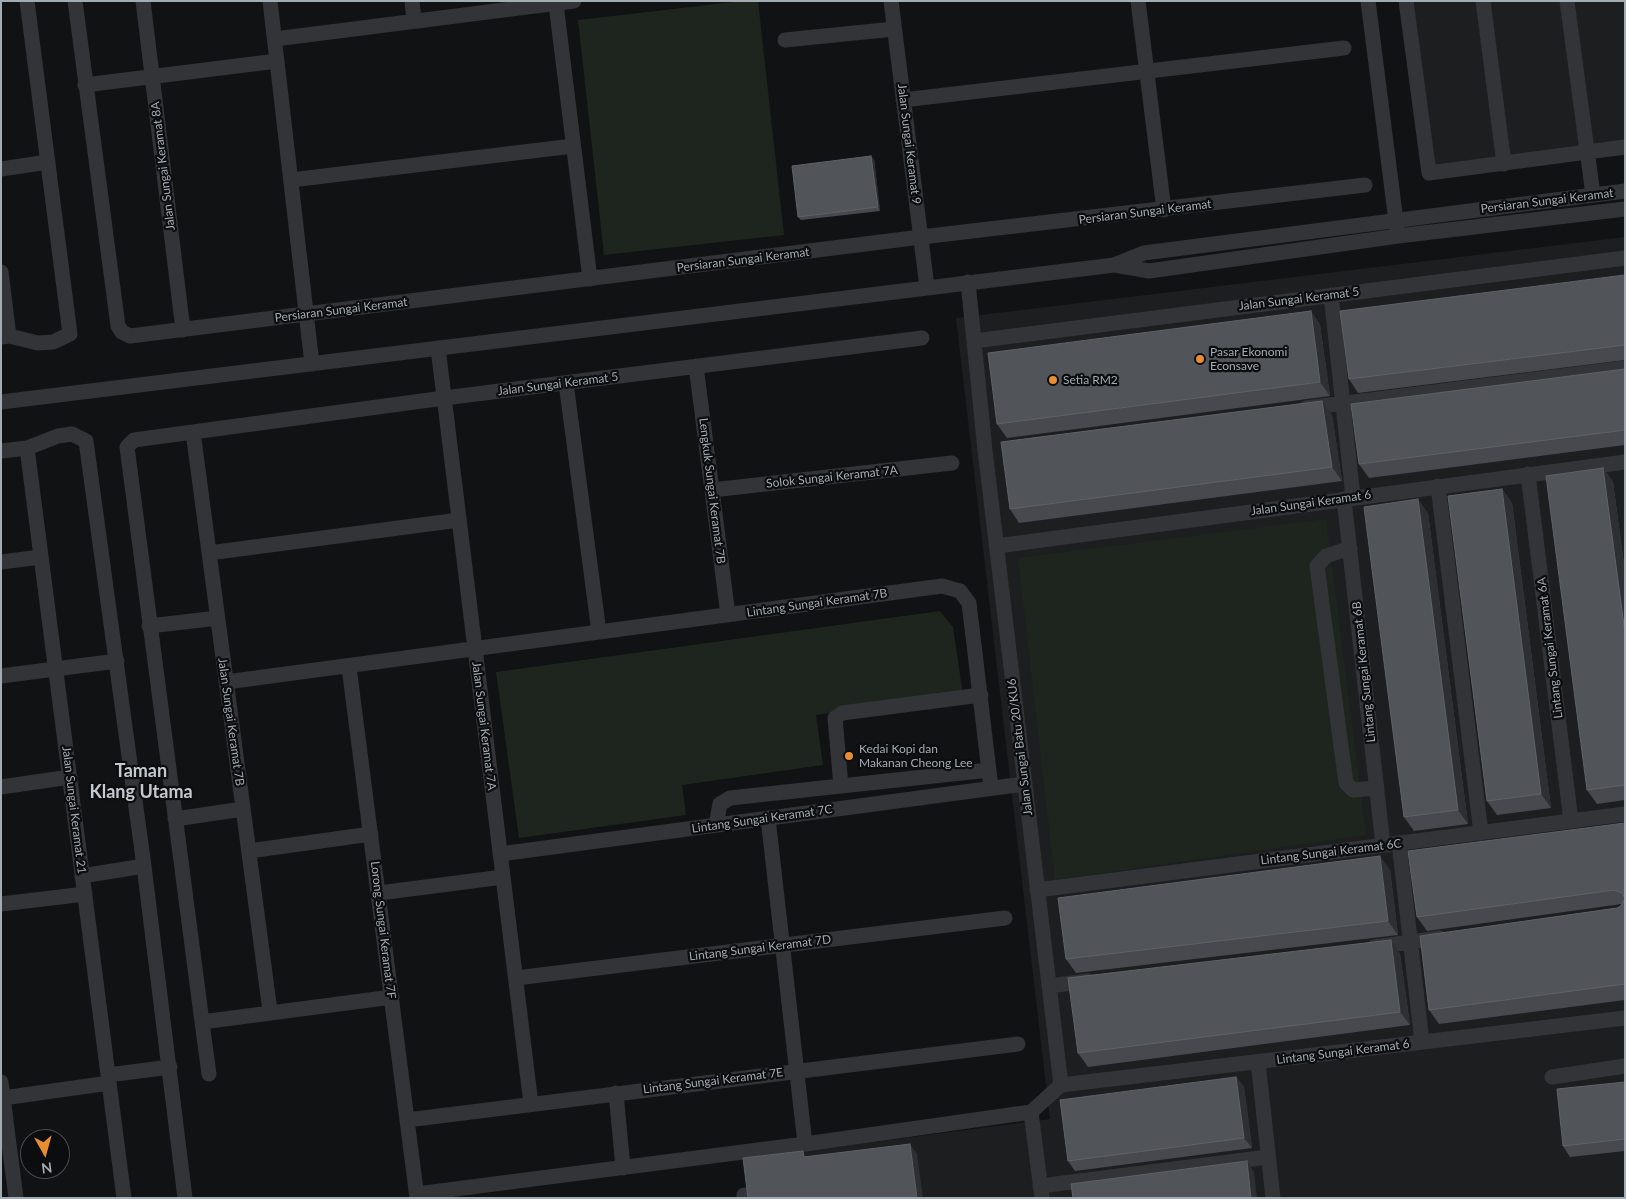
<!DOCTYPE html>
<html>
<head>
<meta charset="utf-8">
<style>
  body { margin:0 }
  #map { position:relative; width:1626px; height:1199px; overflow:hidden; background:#111213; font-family:Lato,sans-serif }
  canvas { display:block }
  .frame { position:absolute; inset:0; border:2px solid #a3abb3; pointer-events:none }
  .north { position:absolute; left:20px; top:1129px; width:50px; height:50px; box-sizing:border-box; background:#0c0d0e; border:1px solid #484c50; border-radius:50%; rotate:173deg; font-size:14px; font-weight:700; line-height:20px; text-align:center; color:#a3abb3 }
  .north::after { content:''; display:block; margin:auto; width:18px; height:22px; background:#e98d33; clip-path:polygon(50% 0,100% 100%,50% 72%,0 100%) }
</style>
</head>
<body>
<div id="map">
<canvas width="1626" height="1199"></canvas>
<div class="frame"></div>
<div class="north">N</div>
</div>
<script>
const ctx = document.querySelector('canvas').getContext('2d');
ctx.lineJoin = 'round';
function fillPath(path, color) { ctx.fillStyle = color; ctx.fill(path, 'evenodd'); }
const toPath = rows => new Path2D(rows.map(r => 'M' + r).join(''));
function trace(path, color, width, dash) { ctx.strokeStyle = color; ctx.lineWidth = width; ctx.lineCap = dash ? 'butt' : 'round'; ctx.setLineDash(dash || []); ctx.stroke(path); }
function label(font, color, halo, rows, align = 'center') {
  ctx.font = font + ' Lato,sans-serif'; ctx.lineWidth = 4.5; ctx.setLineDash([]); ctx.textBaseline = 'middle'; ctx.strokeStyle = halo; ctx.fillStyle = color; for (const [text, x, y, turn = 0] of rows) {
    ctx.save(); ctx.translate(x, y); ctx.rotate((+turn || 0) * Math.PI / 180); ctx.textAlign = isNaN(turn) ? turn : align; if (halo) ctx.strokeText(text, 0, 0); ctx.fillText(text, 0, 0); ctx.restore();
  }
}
fillPath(toPath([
  [1411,1,1625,1,1625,143,1434,169],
  [1625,237,1625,1198,749,1198,744,1159,1050,1119,956,318]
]), '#1d1e20');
fillPath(toPath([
  [742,1,758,1,784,235,604,255,578,20],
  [1326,519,1366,835,1055,880,1018,558],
  [940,611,953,627,963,695,816,715,823,765,682,785,686,815,519,838,496,672]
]), '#1e251e');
trace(toPath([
  [75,1,118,326,122,332,130,336,921,237,1365,185],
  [143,1,183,330],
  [270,1,312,364],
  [412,1,414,21],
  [891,1,927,287],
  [1138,1,1164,210],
  [1368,1,1397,229],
  [1406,1,1429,173,1625,147],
  [1483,1,1504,164],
  [1567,1,1593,195],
  [556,4,590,279],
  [275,39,574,1],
  [785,40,894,29],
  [85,85,277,61],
  [903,100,1344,48],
  [1,169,48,162],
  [291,180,573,146],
  [1115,265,1149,271,1398,236,1625,209],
  [1,272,9,336],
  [968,282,985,450,1061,1085],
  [1331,295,1353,497],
  [1,337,9,336,38,343,53,342,70,334,27,1],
  [974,341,1625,258],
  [438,348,531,1104],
  [696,366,728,615],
  [566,383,599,632],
  [1,402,1114,265,1144,253,1625,191],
  [1306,408,1625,368],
  [193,432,270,1011],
  [27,448,124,1198],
  [1,451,27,448,58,436,72,434,86,441,144,866,185,1198],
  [1528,474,1571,821],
  [1438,486,1481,833],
  [712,490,952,463],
  [1344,499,1383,845],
  [997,546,1625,462],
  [1350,548,1326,556,1317,566,1346,783,1353,790,1377,788],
  [209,553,459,520],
  [1,562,41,557],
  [149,626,218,618],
  [349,667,417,1198],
  [1,676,117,661],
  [226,682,942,586,960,591,969,603,991,788],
  [841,786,835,718,842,713,981,695],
  [1,787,70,777],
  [768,818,805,1144],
  [175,819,243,809],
  [716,825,720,804,730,798,989,770],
  [1399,843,1422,1042],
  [249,851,371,834],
  [500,854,1024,784],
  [82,876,144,866],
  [1037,890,1625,814],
  [379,893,503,877],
  [1,904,85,894],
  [1374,947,1440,938],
  [516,978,1005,918],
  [1049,986,1088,981],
  [392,997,202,1022,127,447,134,440,444,398,922,338],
  [202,1022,209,1074],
  [1258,1062,1273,1198],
  [108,1075,170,1067],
  [1552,1077,1625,1066],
  [1,1082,16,1198],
  [1061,1085,1625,1018],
  [616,1093,623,1168],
  [3,1098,109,1083],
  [1031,1112,1042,1198],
  [1031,1112,1061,1085],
  [407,1120,1018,1044],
  [1040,1186,1268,1157],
  [417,1194,805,1144,1031,1112],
  [744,1195,744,1198]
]), '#333438', 15);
fillPath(toPath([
  [874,159,880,211,801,220,798,217],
  [1625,275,1625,360,1358,393,1349,379],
  [1311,311,1320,325,1330,396,1007,438,997,424],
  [1625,369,1625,445,1369,478,1359,464],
  [1332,415,1342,481,1019,523,1010,509],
  [1603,468,1613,482,1625,572,1625,800,1597,804,1587,790],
  [1502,489,1512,503,1551,808,1497,815,1487,801],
  [1428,513,1468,824,1414,831,1404,817],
  [1625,823,1625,1000,1439,1024,1429,1010,1621,906,1622,904,1427,931,1417,917],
  [1390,870,1398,935,1076,973,1066,959],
  [1400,954,1410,1025,1088,1067,1078,1053],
  [1236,1077,1244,1087,1252,1148,1075,1171,1068,1161],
  [1625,1082,1625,1151,1570,1157,1563,1146]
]), '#47494e');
fillPath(toPath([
  [871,156,874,159,880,211,878,207],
  [1311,311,1320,325,1330,396,1320,382],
  [1322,401,1332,415,1342,481,1332,467],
  [1603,468,1613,482,1625,572,1625,633],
  [1502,489,1512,503,1551,808,1541,794],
  [1418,499,1428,513,1468,824,1458,810],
  [1380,856,1390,870,1398,935,1388,921],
  [1391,940,1400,954,1410,1025,1400,1012],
  [1236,1077,1244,1087,1252,1148,1244,1138],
  [910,1144,917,1154,923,1198,917,1198],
  [1247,1161,1254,1172,1257,1198,1251,1198]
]), '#2d2f32');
const building = toPath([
  [871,156,878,207,798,217,792,166,871,156],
  [1625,275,1625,345,1349,379,1340,311,1625,275],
  [1311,311,1320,382,997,424,988,353,1311,311],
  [1625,369,1625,430,1359,464,1351,404,1625,369],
  [1322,401,1332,467,1010,509,1001,442,1322,401],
  [1603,468,1625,633,1625,785,1587,790,1546,476,1603,468],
  [1502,489,1541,794,1487,801,1448,496,1502,489],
  [1418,499,1458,810,1404,817,1364,507,1418,499],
  [1625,823,1625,984,1429,1010,1420,936,1617,908,1621,906,1625,898,1622,893,1614,890,1417,917,1408,851,1625,823],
  [1380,856,1388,921,1066,959,1058,898,1380,856],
  [1391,940,1400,1012,1078,1053,1068,978,1391,940],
  [1236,1077,1244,1138,1068,1161,1060,1100,1236,1077],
  [1625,1082,1625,1139,1563,1146,1557,1089,1625,1082],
  [910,1144,917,1198,748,1198,743,1158,803,1151,804,1157,910,1144],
  [1247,1161,1251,1198,1073,1198,1071,1184,1247,1161]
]);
fillPath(building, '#515459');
trace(building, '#5e6267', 1);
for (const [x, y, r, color] of [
  [1200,359,5,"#e98d33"],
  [1053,380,5,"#e98d33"],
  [849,756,5,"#e98d33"]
]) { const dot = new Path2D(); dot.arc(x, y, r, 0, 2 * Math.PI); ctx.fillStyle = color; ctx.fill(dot); trace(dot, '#0c0d0e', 2); }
label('12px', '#a3abb3', '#0c0d0e', [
  ["Jalan Sungai Keramat 9",909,144,83],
  ["Jalan Sungai Keramat 8A",163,166,-97],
  ["Persiaran Sungai Keramat",1547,201,-7],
  ["Persiaran Sungai Keramat",1145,212,-7],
  ["Persiaran Sungai Keramat",743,260,-7],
  ["Jalan Sungai Keramat 5",1299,299,-7],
  ["Persiaran Sungai Keramat",341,310,-7],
  ["Jalan Sungai Keramat 5",558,384,-7],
  ["Solok Sungai Keramat 7A",832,477,-6],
  ["Lengkuk Sungai Keramat 7B",712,491,83],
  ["Jalan Sungai Keramat 6",1311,503,-8],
  ["Lintang Sungai Keramat 7B",817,603,-8],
  ["Lintang Sungai Keramat 6A",1550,648,-97],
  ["Lintang Sungai Keramat 6B",1364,672,-96],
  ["Jalan Sungai Keramat 7B",231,722,82],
  ["Jalan Sungai Keramat 7A",484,726,83],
  ["Jalan Sungai Batu 20/KU6",1020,747,-97],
  ["Jalan Sungai Keramat 21",74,810,83],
  ["Lintang Sungai Keramat 7C",762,819,-8],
  ["Lintang Sungai Keramat 6C",1331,852,-7],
  ["Lorong Sungai Keramat 7F",383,930,83],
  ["Lintang Sungai Keramat 7D",760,948,-7],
  ["Lintang Sungai Keramat 6",1343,1052,-7],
  ["Lintang Sungai Keramat 7E",713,1081,-7]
]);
label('12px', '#a3abb3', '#0c0d0e', [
  ["Pasar Ekonomi",1210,352],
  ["Econsave",1210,366],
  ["Setia RM2",1063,380],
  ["Kedai Kopi dan",859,749],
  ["Makanan Cheong Lee",859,763]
], 'left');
label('bold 18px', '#c4c9cf', '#0c0d0e', [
  ["Taman",141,771],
  ["Klang Utama",141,792]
]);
</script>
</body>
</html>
